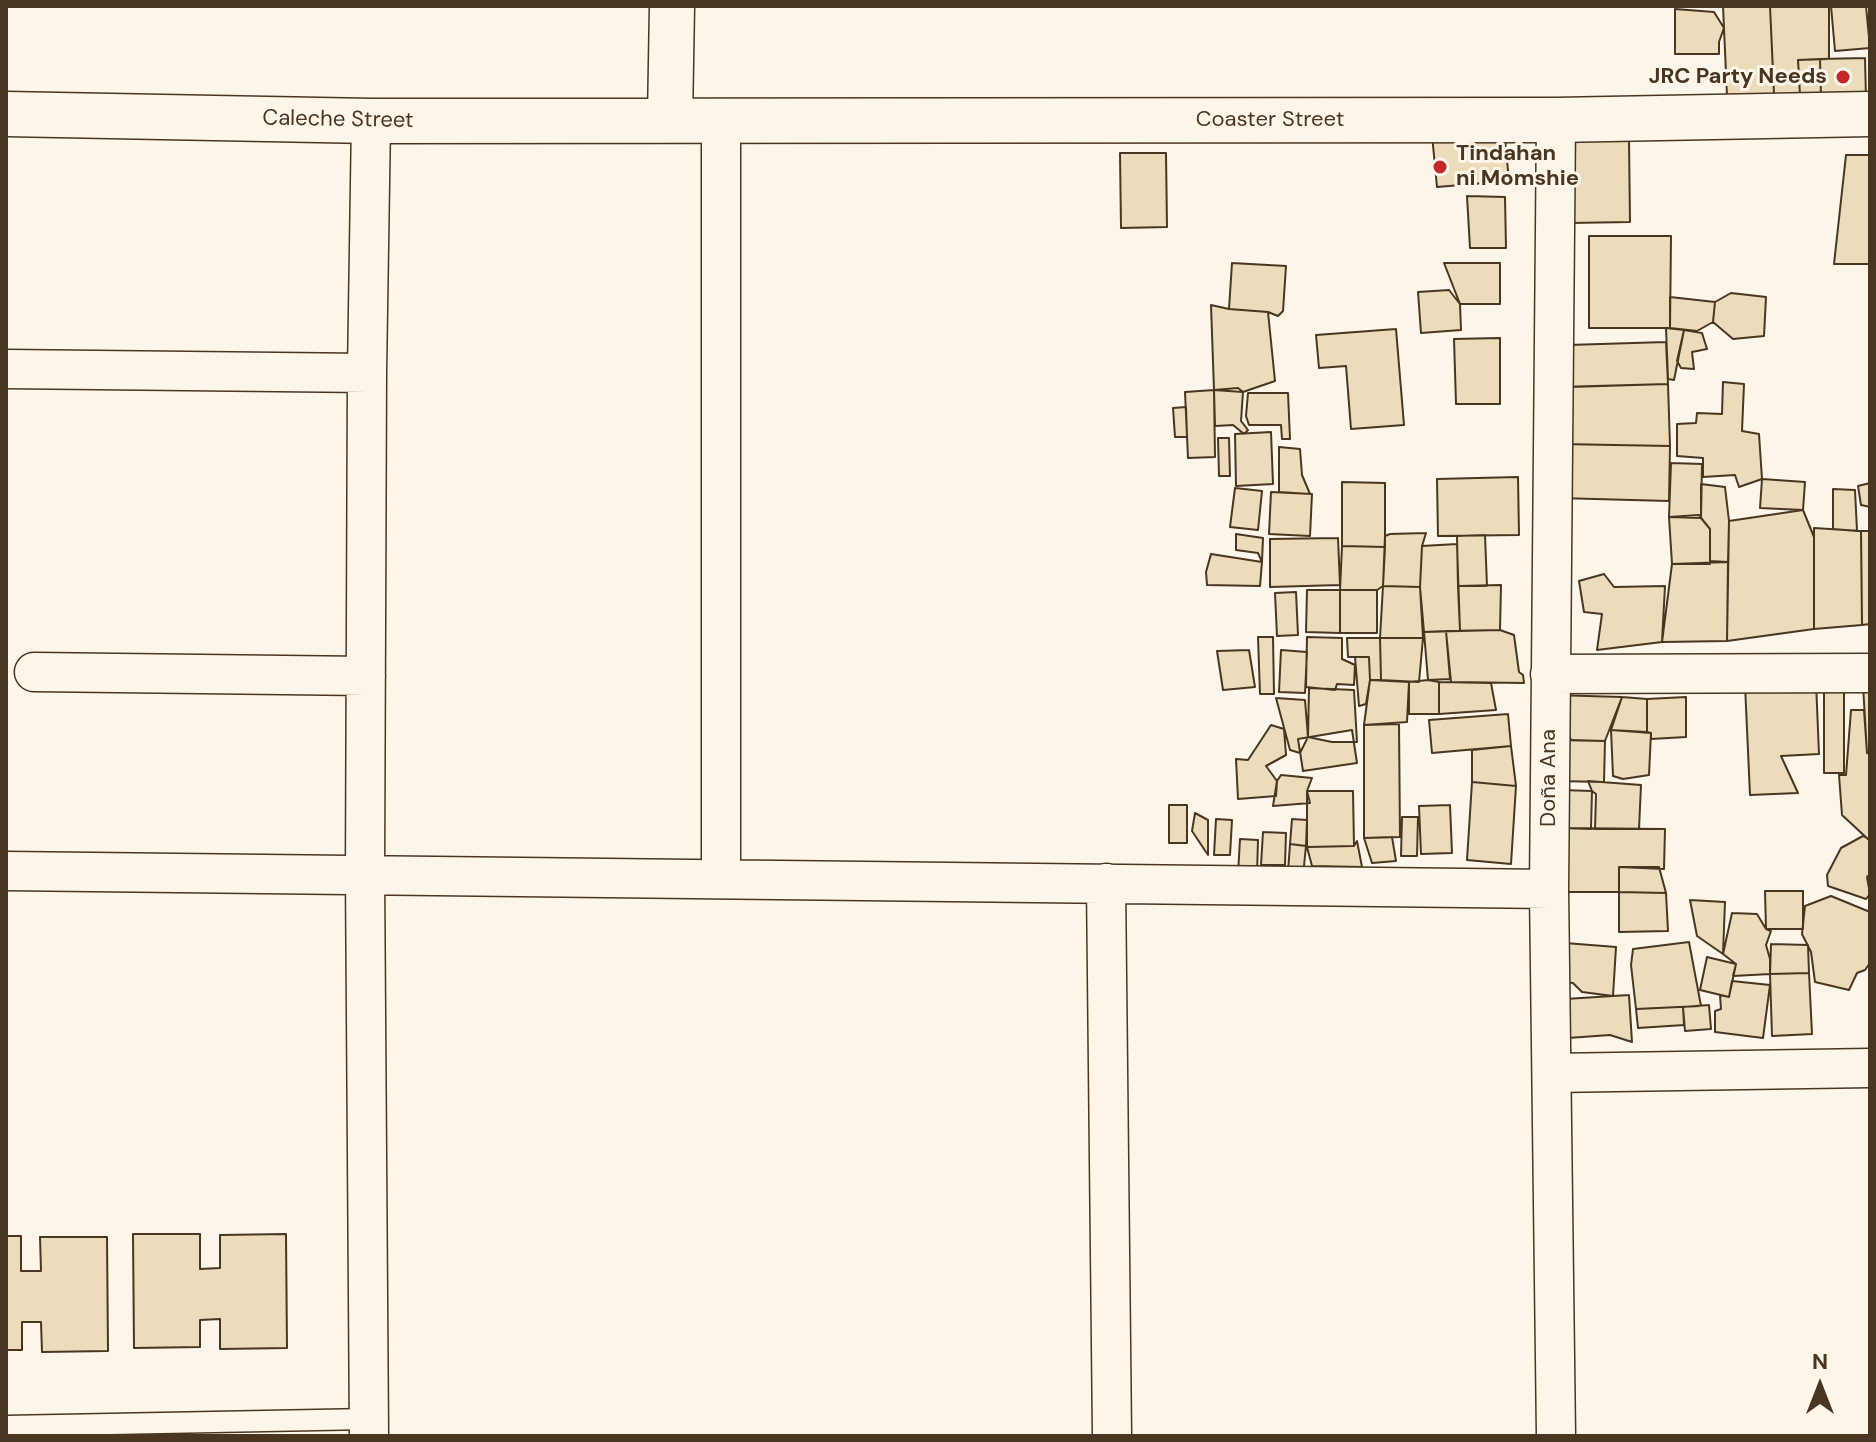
<!DOCTYPE html>
<html>
<head>
<meta charset="utf-8">
<style>
  body { margin:0 }
  #map { position:relative; width:1876px; height:1442px; overflow:hidden; background:#fbf6e9; font-family:"DM Sans",sans-serif }
  canvas { display:block }
  .frame { position:absolute; inset:0; border:8px solid #4a3520; pointer-events:none }
  .north { position:absolute; left:1780px; top:1346px; width:80px; height:80px; -webkit-text-stroke:6px #fbf6e9; paint-order:stroke; rotate:0deg; font-size:22px; font-weight:700; line-height:32px; text-align:center; color:#4a3520 }
  .north::after { content:''; display:block; margin:auto; width:28px; height:36px; background:#4a3520; clip-path:polygon(50% 0,100% 100%,50% 72%,0 100%) }
</style>
</head>
<body>
<div id="map">
<canvas width="1876" height="1442"></canvas>
<div class="frame"></div>
<div class="north">N</div>
</div>
<script>
const ctx = document.querySelector('canvas').getContext('2d');
ctx.lineJoin = 'round';
function fillPath(path, color) { ctx.fillStyle = color; ctx.fill(path, 'evenodd'); }
const toPath = rows => new Path2D(rows.map(r => 'M' + r).join(''));
function trace(path, color, width, dash) { ctx.strokeStyle = color; ctx.lineWidth = width; ctx.lineCap = dash ? 'butt' : 'round'; ctx.setLineDash(dash || []); ctx.stroke(path); }
function label(font, color, halo, rows, align = 'center') {
  ctx.font = font + ' "DM Sans",sans-serif'; ctx.lineWidth = 6; ctx.setLineDash([]); ctx.textBaseline = 'middle'; ctx.strokeStyle = halo; ctx.fillStyle = color; for (const [text, x, y, turn = 0] of rows) {
    ctx.save(); ctx.translate(x, y); ctx.rotate((+turn || 0) * Math.PI / 180); ctx.textAlign = isNaN(turn) ? turn : align; if (halo) ctx.strokeText(text, 0, 0); ctx.fillText(text, 0, 0); ctx.restore();
  }
}
const building = toPath([
  [1723,6,1770,6,1774,94,1727,96,1723,6],
  [1770,6,1829,6,1829,59,1798,60,1800,95,1774,94,1770,6],
  [1831,6,1866,6,1870,48,1835,51,1831,6],
  [1675,9,1714,12,1724,28,1719,42,1719,54,1675,54,1675,9],
  [1865,58,1866,99,1821,96,1820,59,1865,58],
  [1820,59,1821,96,1800,95,1798,60,1820,59],
  [1504,128,1509,181,1437,187,1432,135,1504,128],
  [1569,140,1629,140,1630,222,1569,223,1569,140],
  [1120,153,1166,153,1167,227,1121,228,1120,153],
  [1846,155,1870,155,1870,264,1834,264,1846,155],
  [1467,196,1505,197,1506,248,1470,248,1467,196],
  [1589,236,1671,236,1670,328,1589,328,1589,236],
  [1232,263,1286,266,1283,311,1278,316,1268,312,1229,309,1232,263],
  [1444,263,1500,263,1500,304,1460,304,1444,263],
  [1449,290,1460,304,1461,330,1421,333,1418,292,1449,290],
  [1731,293,1766,297,1764,336,1733,339,1713,322,1715,302,1731,293],
  [1670,297,1715,302,1713,322,1697,331,1670,328,1670,297],
  [1211,305,1229,309,1268,312,1275,381,1243,392,1214,390,1211,305],
  [1666,328,1684,330,1674,380,1668,379,1666,328],
  [1396,329,1404,425,1351,429,1346,366,1319,368,1316,335,1396,329],
  [1684,330,1702,333,1707,349,1692,352,1694,369,1681,368,1677,361,1684,330],
  [1500,338,1500,404,1456,404,1454,339,1500,338],
  [1666,342,1668,384,1569,387,1568,345,1666,342],
  [1723,382,1744,384,1742,431,1759,434,1762,479,1739,487,1735,475,1703,477,1703,458,1677,456,1677,424,1696,423,1697,413,1722,414,1723,382],
  [1668,384,1670,446,1560,444,1558,387,1668,384],
  [1238,388,1243,392,1241,421,1248,430,1244,434,1233,425,1215,426,1214,390,1238,388],
  [1214,390,1215,457,1188,458,1185,392,1214,390],
  [1248,393,1288,393,1290,439,1282,439,1281,425,1249,425,1246,416,1248,393],
  [1186,407,1187,437,1175,437,1173,408,1186,407],
  [1271,432,1273,484,1236,486,1235,434,1271,432],
  [1218,438,1229,438,1230,476,1219,476,1218,438],
  [1560,444,1670,446,1669,501,1558,498,1560,444],
  [1279,447,1300,449,1302,475,1310,494,1279,492,1279,447],
  [1671,463,1702,464,1701,518,1669,517,1671,463],
  [1518,477,1519,535,1438,536,1437,479,1518,477],
  [1762,479,1805,482,1803,510,1760,508,1762,479],
  [1342,482,1385,483,1385,547,1342,546,1342,482],
  [1870,483,1870,507,1861,505,1858,486,1870,483],
  [1701,484,1725,487,1729,521,1728,562,1710,561,1710,529,1701,518,1701,484],
  [1235,488,1262,491,1258,530,1230,527,1235,488],
  [1833,489,1855,490,1857,531,1833,529,1833,489],
  [1271,492,1312,494,1310,536,1269,534,1271,492],
  [1803,510,1814,537,1814,629,1727,641,1729,521,1803,510],
  [1699,515,1710,529,1710,564,1672,564,1669,517,1699,515],
  [1814,528,1861,531,1862,625,1814,629,1814,528],
  [1861,531,1870,531,1870,624,1862,625,1861,531],
  [1426,533,1422,546,1420,587,1383,586,1385,536,1390,534,1426,533],
  [1236,534,1263,538,1262,562,1258,553,1236,550,1236,534],
  [1485,535,1487,586,1458,586,1457,536,1485,535],
  [1338,538,1340,585,1270,587,1270,539,1338,538],
  [1457,544,1460,631,1424,632,1420,587,1422,546,1457,544],
  [1342,546,1385,547,1383,586,1377,590,1340,590,1342,546],
  [1211,554,1262,562,1260,586,1207,585,1206,572,1211,554],
  [1728,562,1727,641,1662,642,1672,564,1728,562],
  [1604,574,1614,587,1665,586,1662,642,1597,650,1602,614,1584,612,1579,581,1604,574],
  [1501,585,1500,630,1460,631,1458,586,1501,585],
  [1383,586,1420,587,1423,638,1380,638,1383,586],
  [1307,590,1340,590,1340,633,1306,632,1307,590],
  [1340,590,1377,590,1377,633,1340,633,1340,590],
  [1296,592,1298,635,1277,636,1275,593,1296,592],
  [1500,630,1514,635,1519,672,1523,675,1524,683,1451,682,1446,631,1500,630],
  [1446,631,1450,679,1428,680,1424,632,1446,631],
  [1258,637,1273,637,1274,694,1260,694,1258,637],
  [1307,637,1342,638,1342,659,1355,665,1354,685,1337,684,1335,690,1306,687,1307,637],
  [1347,638,1380,638,1381,680,1370,680,1369,657,1348,657,1347,638],
  [1380,638,1423,638,1419,682,1381,680,1380,638],
  [1249,650,1255,687,1223,690,1217,651,1249,650],
  [1281,650,1307,652,1305,693,1279,692,1281,650],
  [1355,657,1369,657,1370,680,1366,704,1359,706,1355,657],
  [1370,680,1409,682,1407,722,1364,725,1370,680],
  [1428,680,1439,682,1439,714,1409,714,1409,682,1428,680],
  [1824,680,1844,680,1844,773,1824,773,1824,680],
  [1439,682,1491,683,1496,710,1439,714,1439,682],
  [1816,682,1819,754,1781,756,1798,793,1750,795,1745,685,1816,682],
  [1863,685,1870,685,1870,754,1867,753,1863,685],
  [1309,688,1354,690,1357,742,1332,742,1308,737,1309,688],
  [1552,695,1622,697,1605,741,1571,740,1552,695],
  [1622,697,1647,699,1647,732,1611,730,1622,697],
  [1686,697,1686,737,1651,739,1651,733,1647,732,1647,699,1686,697],
  [1276,698,1305,700,1308,737,1300,753,1290,750,1276,698],
  [1851,710,1864,710,1867,753,1870,754,1870,841,1842,815,1839,775,1846,775,1851,710],
  [1508,714,1511,746,1432,753,1429,720,1508,714],
  [1399,724,1400,837,1364,838,1364,725,1399,724],
  [1271,725,1284,729,1286,755,1266,766,1277,781,1276,796,1238,799,1236,759,1248,760,1271,725],
  [1352,730,1357,763,1303,771,1298,739,1352,730],
  [1611,730,1651,733,1649,775,1623,779,1613,776,1611,730],
  [1556,740,1605,741,1604,782,1556,781,1556,740],
  [1511,746,1516,786,1472,782,1472,750,1511,746],
  [1281,775,1312,778,1307,791,1310,803,1273,806,1277,781,1281,775],
  [1588,781,1641,785,1639,829,1595,829,1596,794,1592,791,1588,781],
  [1472,782,1516,786,1511,864,1467,860,1472,782],
  [1561,790,1592,791,1591,829,1560,828,1561,790],
  [1307,791,1353,791,1354,846,1307,847,1307,791],
  [1169,805,1187,805,1187,843,1169,843,1169,805],
  [1450,805,1452,853,1421,854,1419,806,1450,805],
  [1195,813,1208,820,1208,855,1192,831,1195,813],
  [1402,817,1418,817,1417,856,1401,856,1402,817],
  [1216,819,1232,820,1230,855,1214,855,1216,819],
  [1292,819,1307,820,1306,846,1290,844,1292,819],
  [1560,828,1665,829,1664,869,1619,867,1619,892,1559,892,1560,828],
  [1263,832,1286,833,1285,865,1261,865,1263,832],
  [1863,836,1870,840,1870,874,1867,877,1870,894,1866,899,1828,886,1827,875,1841,848,1863,836],
  [1392,837,1396,861,1372,863,1364,838,1392,837],
  [1240,839,1258,840,1257,874,1238,874,1240,839],
  [1357,841,1362,867,1312,866,1307,847,1354,846,1357,841],
  [1290,844,1306,846,1303,876,1288,872,1290,844],
  [1619,867,1659,867,1666,893,1619,892,1619,867],
  [1765,891,1803,891,1803,929,1766,929,1765,891],
  [1619,892,1666,893,1668,931,1619,932,1619,892],
  [1831,896,1870,912,1870,963,1865,970,1857,973,1849,990,1815,982,1811,952,1802,934,1805,906,1831,896],
  [1690,900,1725,902,1723,954,1697,936,1690,900],
  [1732,913,1757,914,1766,929,1771,931,1766,945,1770,959,1770,974,1733,976,1736,964,1723,954,1732,913],
  [1689,942,1701,1006,1636,1009,1631,965,1633,949,1689,942],
  [1565,943,1616,947,1613,996,1582,992,1573,983,1563,982,1565,943],
  [1771,944,1808,945,1809,973,1770,974,1771,944],
  [1707,957,1736,964,1729,997,1700,990,1707,957],
  [1809,973,1812,1034,1772,1036,1770,974,1809,973],
  [1732,981,1770,985,1763,1038,1715,1032,1715,1011,1721,1009,1720,995,1729,997,1732,981],
  [1629,995,1632,1042,1610,1035,1568,1038,1565,999,1629,995],
  [1709,1005,1711,1029,1685,1031,1683,1007,1709,1005],
  [1679,1007,1683,1007,1684,1025,1638,1028,1636,1009,1679,1007],
  [133,1234,200,1234,200,1269,220,1268,220,1235,286,1234,287,1348,220,1349,220,1319,200,1320,200,1347,134,1348,133,1234],
  [6,1236,21,1236,21,1271,41,1271,40,1237,107,1237,108,1351,42,1352,41,1322,22,1322,22,1350,6,1350,6,1236]
]);
fillPath(building, '#ecdcbc');
trace(building, '#4a3520', 2);
const lane = toPath([
  [6,1426,369,1419]
]);
const street = toPath([
  [721,119,721,878],
  [6,369,367,373],
  [34,672,366,676],
  [1550,674,1870,673],
  [6,871,1549,889],
  [1106,883,1112,1436],
  [1552,1073,1870,1068],
  [369,1436,365,874,367,373,371,121],
  [1556,1436,1549,889,1556,120]
]);
const secondary = toPath([
  [6,114,371,121,1556,120,1870,114],
  [670,119,672,6]
]);
trace(lane, '#4a3520', 23);
trace(street, '#4a3520', 41);
trace(secondary, '#4a3520', 47);
trace(lane, '#fbf6e9', 20);
trace(street, '#fbf6e9', 38);
trace(secondary, '#fbf6e9', 44);
for (const [x, y, r, color] of [
  [1843,77,8,"#c62828"],
  [1440,167,8,"#c62828"]
]) { const dot = new Path2D(); dot.arc(x, y, r, 0, 2 * Math.PI); ctx.fillStyle = color; ctx.fill(dot); trace(dot, '#fbf6e9', 3); }
label('bold 22px', '#4a3520', '#fbf6e9', [
  ["JRC Party Needs",1827,77],
  ["Tindahan",1456,154,"left"],
  ["ni Momshie",1456,179,"left"]
], 'right');
label('22px', '#4a3520', '#fbf6e9', [
  ["Caleche Street",338,120,1],
  ["Coaster Street",1270,120],
  ["Doña Ana",1549,778,-90]
]);
</script>
</body>
</html>
